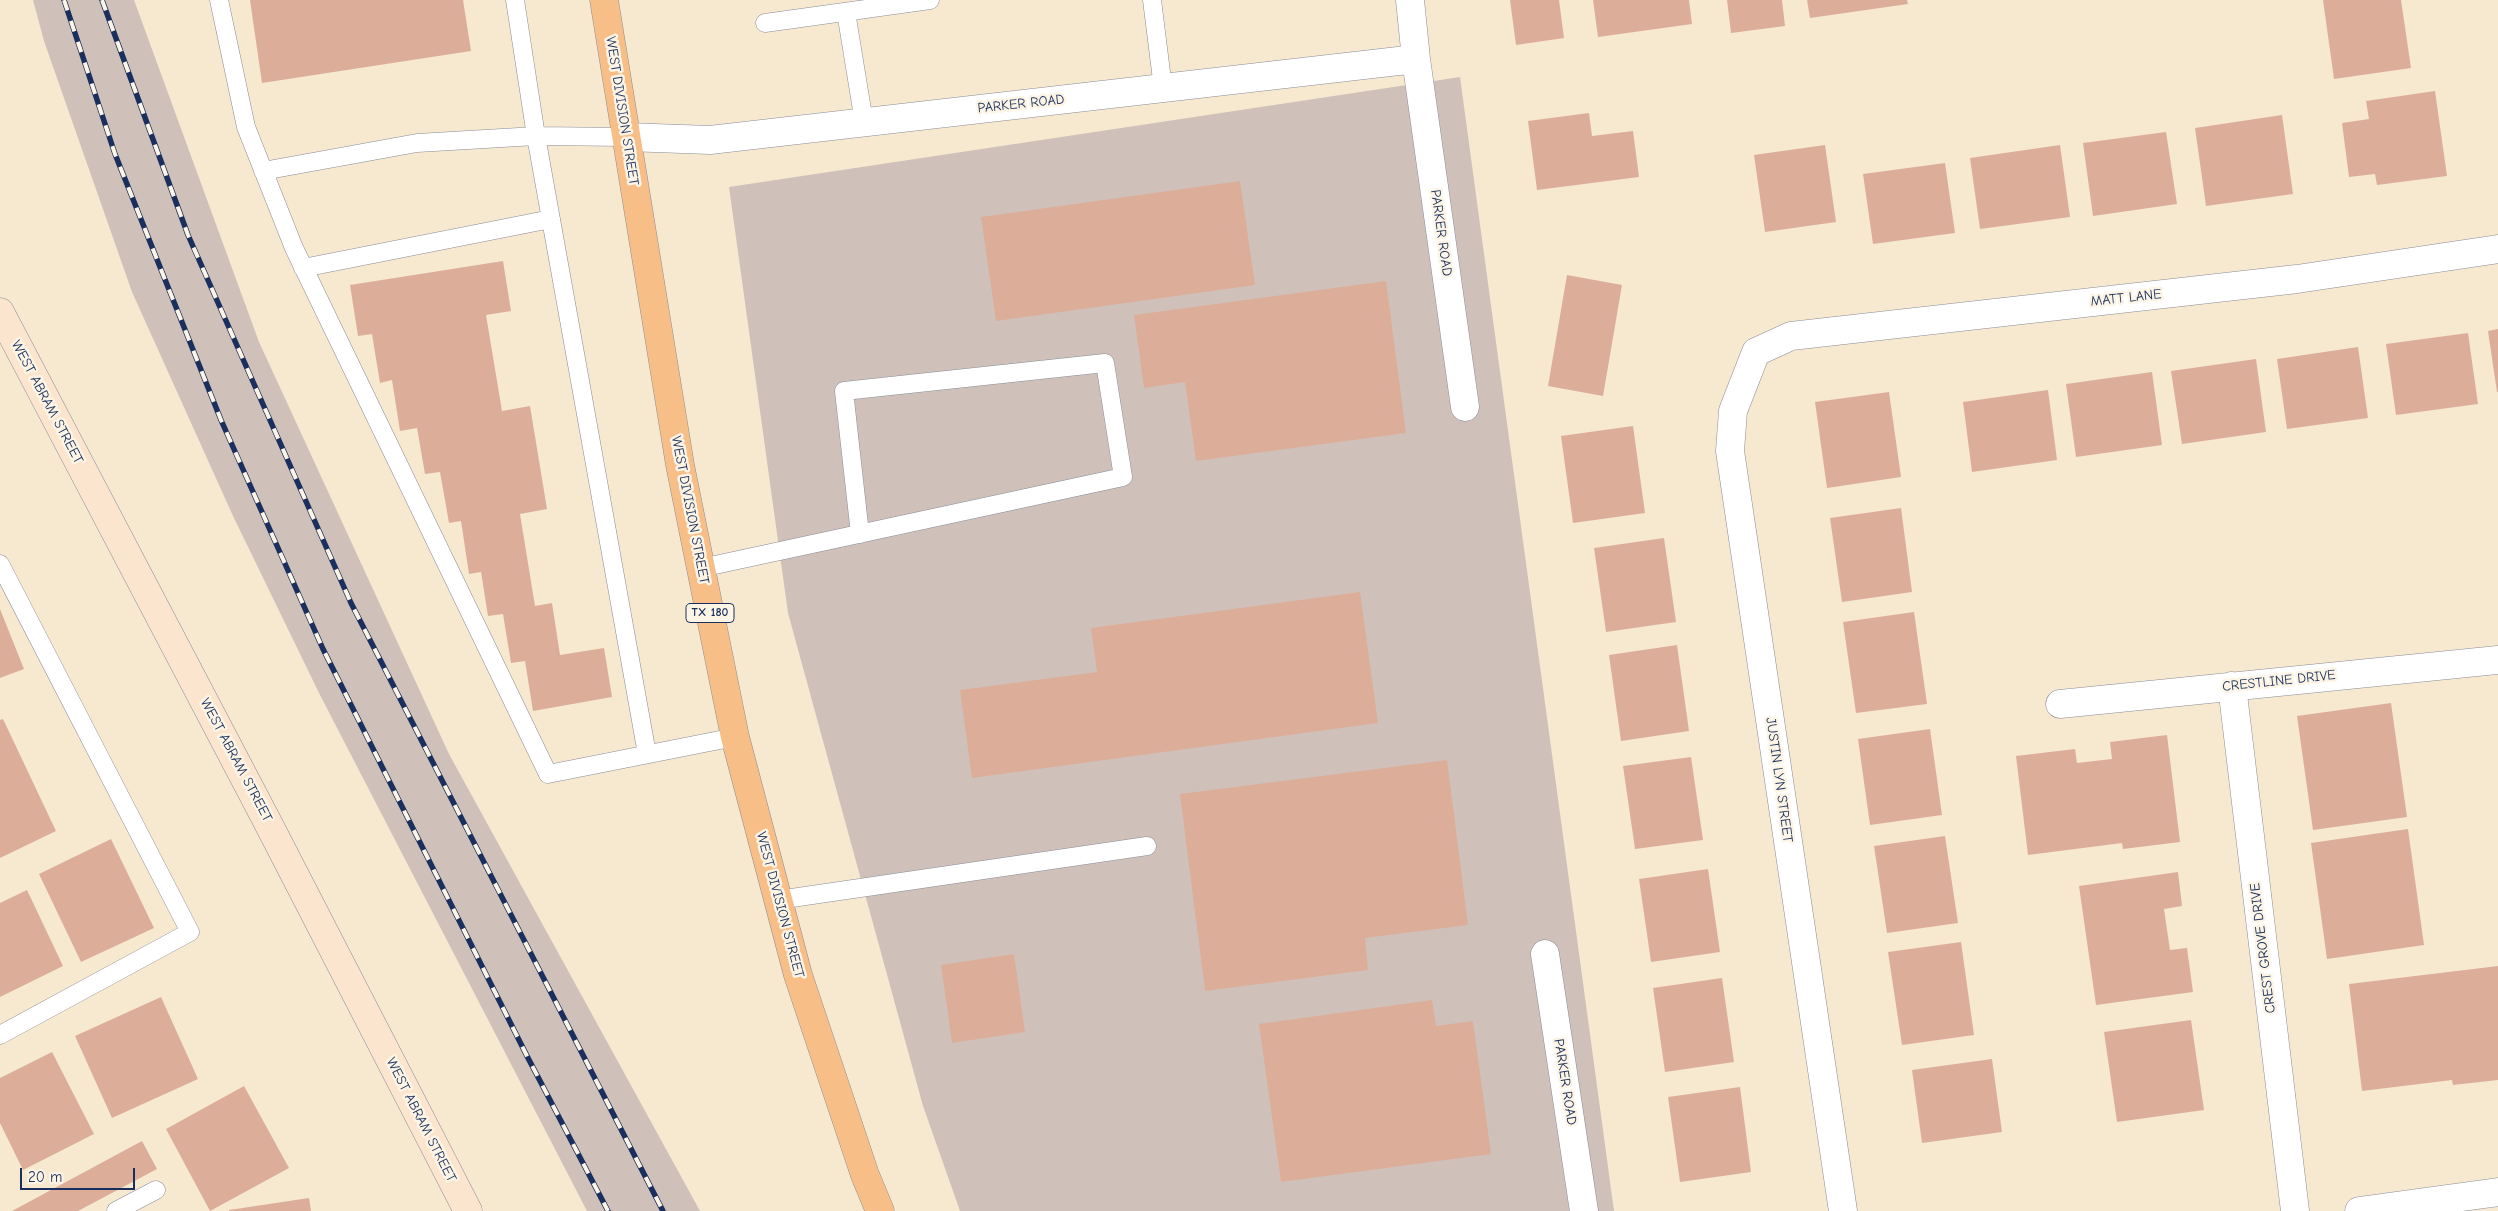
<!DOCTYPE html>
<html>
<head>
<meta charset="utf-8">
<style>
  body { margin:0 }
  #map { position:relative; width:2498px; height:1211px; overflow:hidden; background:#f7e8d0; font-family:"Comic Neue",sans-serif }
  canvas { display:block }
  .scale { position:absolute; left:20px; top:1168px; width:115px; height:22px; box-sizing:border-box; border:2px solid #1b2f5e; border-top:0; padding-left:6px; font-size:15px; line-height:18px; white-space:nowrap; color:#1b2f5e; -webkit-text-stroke:4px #fcf5e5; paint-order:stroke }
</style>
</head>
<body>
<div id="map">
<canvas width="2498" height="1211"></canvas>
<div class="scale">20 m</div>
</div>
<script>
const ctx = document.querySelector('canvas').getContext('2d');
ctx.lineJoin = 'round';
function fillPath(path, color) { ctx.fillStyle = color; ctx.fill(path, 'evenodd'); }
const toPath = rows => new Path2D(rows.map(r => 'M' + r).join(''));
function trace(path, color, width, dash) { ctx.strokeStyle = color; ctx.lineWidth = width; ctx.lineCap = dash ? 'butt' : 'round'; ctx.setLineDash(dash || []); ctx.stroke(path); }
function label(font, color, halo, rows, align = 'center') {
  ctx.font = font + ' "Comic Neue",sans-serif'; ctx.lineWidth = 5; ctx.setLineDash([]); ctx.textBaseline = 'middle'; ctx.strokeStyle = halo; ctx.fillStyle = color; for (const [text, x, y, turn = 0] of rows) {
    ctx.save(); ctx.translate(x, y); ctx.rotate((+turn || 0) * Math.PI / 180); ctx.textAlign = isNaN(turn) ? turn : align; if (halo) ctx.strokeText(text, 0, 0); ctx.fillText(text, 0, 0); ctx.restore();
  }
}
fillPath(toPath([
  [33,0,134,0,259,342,449,754,700,1211,587,1211,320,695,233,516,132,292,44,41],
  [1460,77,1614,1211,960,1211,923,1106,788,613,729,187]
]), '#cfc1ba');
fillPath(toPath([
  [250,0,463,0,471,51,262,83],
  [1510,0,1559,0,1564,38,1516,45],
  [1593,0,1689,0,1692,24,1598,37],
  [1727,0,1782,0,1785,26,1731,33],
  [1807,0,1907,0,1908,4,1810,18],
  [2323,0,2401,0,2411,68,2334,79],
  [2435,91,2447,176,2377,185,2375,174,2349,177,2342,123,2369,119,2366,101],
  [1589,113,1592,136,1633,131,1639,177,1537,190,1528,121],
  [2282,115,2293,194,2206,206,2195,128],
  [2166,132,2177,204,2093,216,2083,143],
  [1825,145,1836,222,1765,232,1754,155],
  [2060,145,2070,217,1980,229,1970,158],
  [1945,163,1955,233,1873,244,1863,174],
  [1240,181,1255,285,996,321,981,217],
  [503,261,511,311,486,315,502,411,530,406,547,509,520,514,535,606,552,603,560,655,604,648,612,697,533,711,525,661,511,663,503,614,488,616,481,572,469,574,461,521,449,523,440,472,425,474,417,428,400,431,392,380,380,383,372,334,358,336,350,285],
  [1567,275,1622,285,1603,396,1548,386],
  [1386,281,1406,433,1196,461,1185,382,1144,388,1134,315],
  [2498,329,2498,392,2497,392,2488,331],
  [2468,333,2478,404,2396,415,2386,344],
  [2358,347,2368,418,2287,429,2277,359],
  [2256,359,2266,432,2182,444,2171,371],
  [2152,372,2162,445,2076,457,2066,384],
  [2048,390,2057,460,1972,472,1963,402],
  [1889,392,1901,477,1827,488,1815,402],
  [1633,426,1645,513,1573,523,1561,436],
  [1901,508,1912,592,1842,602,1830,518],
  [1664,538,1676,622,1606,632,1594,548],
  [1360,592,1378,723,972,778,960,690,1097,672,1091,628],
  [0,609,24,669,0,678],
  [1914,612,1927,704,1856,713,1843,622],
  [1677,645,1689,731,1621,741,1609,655],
  [2391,703,2407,817,2313,830,2297,716],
  [3,719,56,831,0,858,0,720],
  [1930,729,1942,815,1870,825,1858,739],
  [2167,735,2180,842,2123,849,2122,843,2028,855,2016,756,2075,749,2077,763,2112,759,2110,742],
  [1691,757,1703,840,1635,849,1623,766],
  [1447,760,1468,925,1365,938,1368,970,1205,991,1180,794],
  [2408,829,2424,945,2327,959,2311,843],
  [1945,836,1958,923,1887,933,1874,846],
  [111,839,154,928,81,962,39,874],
  [1708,869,1720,952,1651,962,1639,879],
  [2178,872,2182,906,2164,909,2170,950,2187,948,2193,992,2096,1005,2079,886],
  [27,890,63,966,0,997,0,903],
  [1961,942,1974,1035,1902,1045,1888,952],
  [1014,954,1025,1032,952,1043,941,965],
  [2498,966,2498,1080,2453,1085,2452,1080,2362,1091,2349,984],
  [1722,978,1734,1062,1665,1072,1653,988],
  [161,997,198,1079,112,1118,75,1036],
  [1432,1000,1436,1026,1473,1021,1491,1154,1281,1182,1259,1024],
  [2191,1020,2204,1110,2117,1122,2104,1032],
  [52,1052,94,1134,23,1170,0,1123,0,1078],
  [1992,1059,2002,1132,1922,1143,1912,1070],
  [244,1086,289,1168,210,1211,166,1129],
  [1740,1087,1751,1172,1680,1182,1668,1097],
  [142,1141,157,1169,78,1211,12,1211],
  [309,1198,311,1211,229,1211,229,1210]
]), '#dcae9a');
const lane = toPath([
  [219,0,246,127,294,248,548,774,735,737],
  [515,0,536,136,626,137],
  [1152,0,1163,88],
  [846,12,864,122],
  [765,23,930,0],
  [263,171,417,143,536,136,647,754],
  [303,268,551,219],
  [0,564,190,932,0,1035],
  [701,568,1123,477,1105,363,844,391,860,534],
  [778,900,1147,846],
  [116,1211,156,1190]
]);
const street = toPath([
  [1410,0,1416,59,1465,407],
  [626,137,710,140,1416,59],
  [2232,686,2295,1211],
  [2060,704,2498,660],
  [1545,954,1584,1211],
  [1843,1211,1730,451,1733,411,1756,352,1791,336,2297,279,2498,249],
  [2359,1211,2498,1192]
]);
const secondary = toPath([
  [0,312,267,821,468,1211]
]);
const primary = toPath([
  [604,0,680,465,735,737,798,975,865,1175,880,1211]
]);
trace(lane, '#898c97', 19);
trace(street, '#898c97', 29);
trace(secondary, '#898c97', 29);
trace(primary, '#898c97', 29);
trace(lane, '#fff', 18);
trace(street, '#fff', 28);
trace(secondary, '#fce5cf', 28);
trace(primary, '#f7be88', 28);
const rail = toPath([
  [64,0,115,154,221,420,323,649,527,1056,608,1211],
  [102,0,188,235,351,603,663,1211]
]);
trace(rail, '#1b2f5e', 5.5);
trace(rail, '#fcf5e5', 4, [11]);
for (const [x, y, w] of [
  [710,613,48]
]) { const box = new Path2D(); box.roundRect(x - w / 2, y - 9.5, w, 19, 4); ctx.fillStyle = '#fcf5e5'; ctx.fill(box); trace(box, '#1b2f5e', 1); }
label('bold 12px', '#1b2f5e', null, [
  ["TX 180",710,613]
]);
label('14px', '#1b2f5e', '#fcf5e5', [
  ["PARKER ROAD",1021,104,-6],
  ["WEST DIVISION STREET",622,111,81],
  ["PARKER ROAD",1441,233,82],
  ["MATT LANE",2126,298,-6],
  ["WEST ABRAM STREET",47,402,62],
  ["WEST DIVISION STREET",690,510,79],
  ["CRESTLINE DRIVE",2279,681,-6],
  ["WEST ABRAM STREET",236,760,62],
  ["JUSTIN LYN STREET",1779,780,82],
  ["WEST DIVISION STREET",780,905,75],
  ["CREST GROVE DRIVE",2263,948,-97],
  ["PARKER ROAD",1565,1082,81],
  ["WEST ABRAM STREET",421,1120,63]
]);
</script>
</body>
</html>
